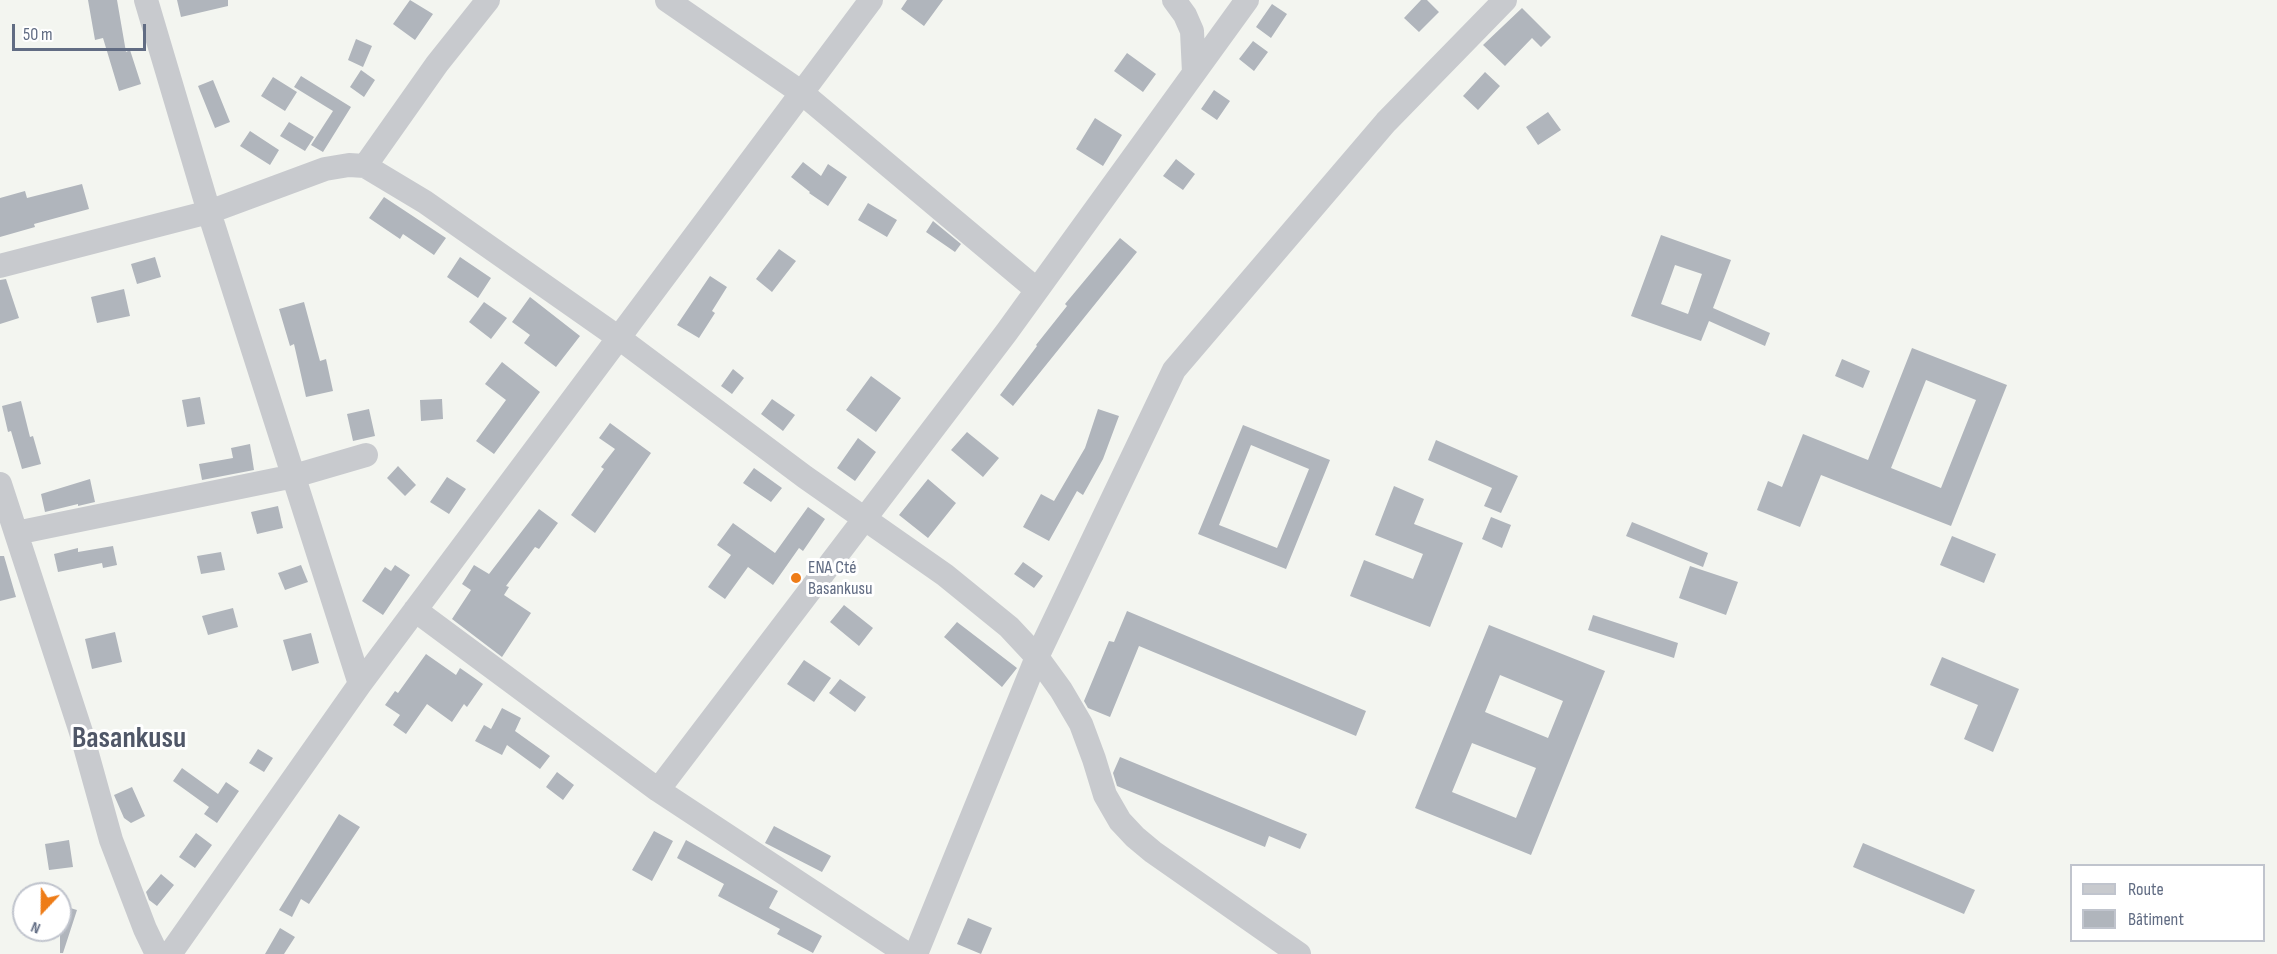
<!DOCTYPE html>
<html>
<head>
<meta charset="utf-8">
<style>
  body { margin:0 }
  #map { position:relative; width:2277px; height:954px; overflow:hidden; background:#f3f5f0; font-family:"Sofia Sans Condensed",sans-serif }
  canvas { display:block }
  .legend { position:absolute; left:2070px; top:864px; width:195px; height:78px; box-sizing:border-box; background:#fff; border:2px solid #c0c4cd; margin:0; padding:8px 10px; list-style:none; font-size:18px; color:#616c83 }
  .legend li { display:flex; align-items:center; gap:12px; height:30px }
  .legend b { width:30px; border:2px solid #c0c4cd }
  .north { position:absolute; left:12px; top:882px; width:60px; height:60px; box-sizing:border-box; background:#fff; border:2px solid #c0c4cd; border-radius:50%; rotate:202deg; font-size:16px; font-weight:700; line-height:24px; text-align:center; color:#616c83 }
  .north::after { content:''; display:block; margin:auto; width:21px; height:27px; background:#ee7c17; clip-path:polygon(50% 0,100% 100%,50% 72%,0 100%) }
  .scale { position:absolute; left:12px; top:24px; width:134px; height:27px; box-sizing:border-box; border:3px solid #616c83; border-top:0; padding-left:8px; font-size:18px; line-height:21px; white-space:nowrap; color:#616c83; -webkit-text-stroke:4px #fff; paint-order:stroke }
</style>
</head>
<body>
<div id="map">
<canvas width="2277" height="954"></canvas>
<ul class="legend">
<li><b style="height:8px;background:#c8cace"></b>Route</li>
<li><b style="height:16px;background:#b0b5bc"></b>Bâtiment</li>
</ul>
<div class="north">N</div>
<div class="scale">50 m</div>
</div>
<script>
const ctx = document.querySelector('canvas').getContext('2d');
ctx.lineJoin = 'round';
function fillPath(path, color) { ctx.fillStyle = color; ctx.fill(path, 'evenodd'); }
const toPath = rows => new Path2D(rows.map(r => 'M' + r).join(''));
function trace(path, color, width, dash) { ctx.strokeStyle = color; ctx.lineWidth = width; ctx.lineCap = dash ? 'butt' : 'round'; ctx.setLineDash(dash || []); ctx.stroke(path); }
function label(font, color, halo, rows, align = 'center') {
  ctx.font = font + ' "Sofia Sans Condensed",sans-serif'; ctx.lineWidth = 6; ctx.setLineDash([]); ctx.textBaseline = 'middle'; ctx.strokeStyle = halo; ctx.fillStyle = color; for (const [text, x, y, turn = 0] of rows) {
    ctx.save(); ctx.translate(x, y); ctx.rotate((+turn || 0) * Math.PI / 180); ctx.textAlign = isNaN(turn) ? turn : align; if (halo) ctx.strokeText(text, 0, 0); ctx.fillText(text, 0, 0); ctx.restore();
  }
}
fillPath(toPath([
  [88,0,117,0,126,52,130,50,141,84,119,91,103,38,95,40],
  [177,0,228,0,228,6,181,17],
  [410,0,433,14,415,40,393,24],
  [907,0,943,0,924,26,901,9],
  [1421,0,1427,0,1439,12,1419,32,1404,18],
  [1272,4,1287,14,1271,38,1256,27],
  [1522,8,1551,37,1541,47,1532,38,1505,66,1483,45],
  [356,39,372,46,363,67,348,60],
  [1253,41,1268,52,1254,71,1239,59],
  [1127,53,1156,74,1143,92,1114,71],
  [361,70,375,80,364,97,350,87],
  [1485,72,1500,86,1478,110,1463,96],
  [301,76,351,107,323,152,311,145,333,111,294,87],
  [273,77,297,92,285,111,261,96],
  [213,80,230,122,215,128,198,86],
  [1214,90,1230,101,1217,120,1201,109],
  [1548,112,1561,130,1538,145,1526,127],
  [1095,118,1122,135,1103,166,1076,149],
  [289,122,314,137,305,151,280,136],
  [250,131,279,150,270,165,240,146],
  [1176,159,1195,174,1183,190,1163,176],
  [803,162,821,176,828,164,847,177,828,206,809,193,810,192,791,177],
  [82,184,89,209,34,224,35,227,0,237,0,198,25,191,27,198],
  [384,197,446,238,434,255,403,234,400,239,369,218],
  [868,203,897,220,887,237,858,220],
  [933,221,961,244,955,252,926,232],
  [1661,235,1731,260,1713,308,1770,333,1765,346,1709,321,1701,341,1631,316],
  [1675,265,1702,274,1688,314,1661,304],
  [1120,238,1137,252,1013,406,1000,395,1037,346,1036,345,1067,306,1065,304],
  [779,249,796,261,772,292,756,279],
  [155,257,161,277,137,284,131,264],
  [460,257,491,278,478,298,447,277],
  [710,276,727,287,712,311,715,313,699,338,677,325],
  [6,279,19,318,0,324,0,280],
  [124,289,130,316,97,323,91,297],
  [530,297,580,336,556,367,524,343,530,335,512,322],
  [304,302,320,361,326,359,333,391,306,397,294,344,290,346,279,309],
  [484,302,507,318,491,339,469,322],
  [1912,348,2007,385,1951,526,1821,475,1800,527,1757,510,1768,481,1782,487,1803,434,1868,460],
  [1926,380,1976,400,1941,488,1891,468],
  [1842,359,1870,371,1863,388,1835,376],
  [502,362,540,392,494,454,476,441,506,400,485,384],
  [733,369,744,378,732,394,721,386],
  [871,376,901,398,876,432,846,410],
  [200,397,205,424,187,427,182,400],
  [442,399,443,419,421,421,420,400],
  [772,399,795,415,783,431,761,414],
  [21,401,30,437,33,436,41,464,22,469,11,431,8,432,2,406],
  [369,409,375,436,353,441,347,414],
  [1098,409,1119,416,1103,459,1083,495,1077,491,1049,541,1023,527,1041,494,1054,501,1085,448],
  [610,423,651,453,595,533,571,515,604,469,601,467,615,449,599,438],
  [1243,425,1330,460,1286,569,1198,534],
  [1251,445,1309,469,1277,548,1219,525],
  [967,432,999,458,983,477,951,450],
  [858,438,876,452,855,481,837,468],
  [1436,440,1518,476,1501,513,1484,506,1492,488,1428,460],
  [250,444,254,470,202,480,199,464,233,458,231,448],
  [398,466,416,485,405,496,387,478],
  [754,468,782,488,771,502,743,483],
  [447,477,466,489,449,514,430,502],
  [90,479,95,502,78,506,78,504,45,512,41,494],
  [928,479,956,503,928,538,899,515],
  [1394,486,1424,499,1414,524,1463,543,1430,627,1350,596,1364,560,1413,579,1423,554,1375,535],
  [278,506,283,528,257,534,251,512],
  [808,507,825,519,803,551,799,548,773,585,748,567,725,599,708,587,731,555,717,545,733,523,775,553],
  [539,509,558,523,539,549,535,547,506,586,509,587,504,595,531,613,502,657,452,619,471,590,462,584,474,565,489,574],
  [1491,517,1511,525,1502,548,1482,539],
  [1632,522,1708,553,1703,567,1626,536],
  [1952,536,1996,554,1984,583,1940,565],
  [113,546,117,565,103,568,102,563,58,572,54,554,78,548,78,552],
  [221,552,225,570,201,574,197,556],
  [0,556,4,556,16,597,0,601],
  [1023,562,1043,576,1034,588,1014,574],
  [301,565,308,582,285,590,278,573],
  [395,565,410,575,383,615,362,601,385,567,391,571],
  [1690,566,1738,582,1726,615,1679,598],
  [844,605,873,628,859,646,830,622],
  [233,608,238,627,208,635,202,616],
  [1127,611,1366,711,1356,736,1139,646,1110,717,1088,708,1084,701,1109,641,1114,642],
  [1593,615,1678,643,1674,658,1588,630],
  [957,622,1017,668,1002,687,944,637],
  [1489,625,1605,671,1531,855,1415,808],
  [1500,675,1563,701,1548,738,1485,712],
  [1472,743,1536,768,1516,818,1452,792],
  [115,632,122,662,92,669,85,639],
  [311,633,319,663,292,671,283,640],
  [426,654,456,675,460,668,483,684,467,707,464,704,452,722,427,704,406,734,393,725,400,715,385,705,395,691,398,693],
  [1942,657,2019,689,1993,752,1964,739,1978,705,1930,685],
  [804,660,831,678,814,702,787,684],
  [840,679,866,697,855,712,829,693],
  [502,708,521,718,515,731,550,756,540,769,507,745,502,755,475,741,484,725,491,729],
  [258,749,273,758,264,772,249,763],
  [1120,757,1307,834,1300,849,1269,836,1265,847,1117,786,1113,773],
  [182,768,218,794,226,782,239,791,217,823,204,814,209,807,173,781],
  [557,772,574,785,563,800,546,787],
  [132,787,145,816,131,823,124,818,114,795],
  [339,814,360,827,309,904,301,899,292,917,279,910],
  [774,826,831,856,822,872,765,843],
  [654,831,673,841,652,881,632,870],
  [196,833,212,845,195,868,179,857],
  [69,840,73,867,49,870,45,844],
  [686,840,778,891,769,908,822,936,813,953,777,934,780,929,718,896,724,884,677,858],
  [1863,843,1975,890,1964,914,1853,867],
  [161,874,174,885,157,906,149,900,146,892],
  [60,905,77,910,63,953,60,953],
  [968,918,992,928,981,954,957,944],
  [280,928,295,937,284,954,265,954]
]), '#b0b5bc');
trace(toPath([
  [146,0,209,212,360,684],
  [667,0,802,93,1037,290],
  [1174,0,1185,15,1192,31,1194,73],
  [365,166,437,64,488,0],
  [0,266,209,212,325,169,349,165,365,166,425,202,619,338,805,477,945,575,1009,627,1037,657,1061,690,1081,724,1094,759,1105,795,1120,821,1135,837,1153,852,1299,954],
  [0,484,81,732,111,840,145,929,157,954],
  [16,533,294,476,366,455],
  [415,610,658,790,1006,333,1247,0],
  [658,790,907,954],
  [170,954,360,684,871,0],
  [916,954,1037,657,1174,370,1386,122,1505,0]
]), '#c8cace', 24);
for (const [x, y, r, color] of [
  [796,578,6,"#ee7c17"]
]) { const dot = new Path2D(); dot.arc(x, y, r, 0, 2 * Math.PI); ctx.fillStyle = color; ctx.fill(dot); trace(dot, '#fff', 2); }
label('18px', '#616c83', '#fff', [
  ["ENA Cté",808,568],
  ["Basankusu",808,589]
], 'left');
label('bold 30px', '#505768', '#fff', [
  ["Basankusu",129,739]
]);
</script>
</body>
</html>
